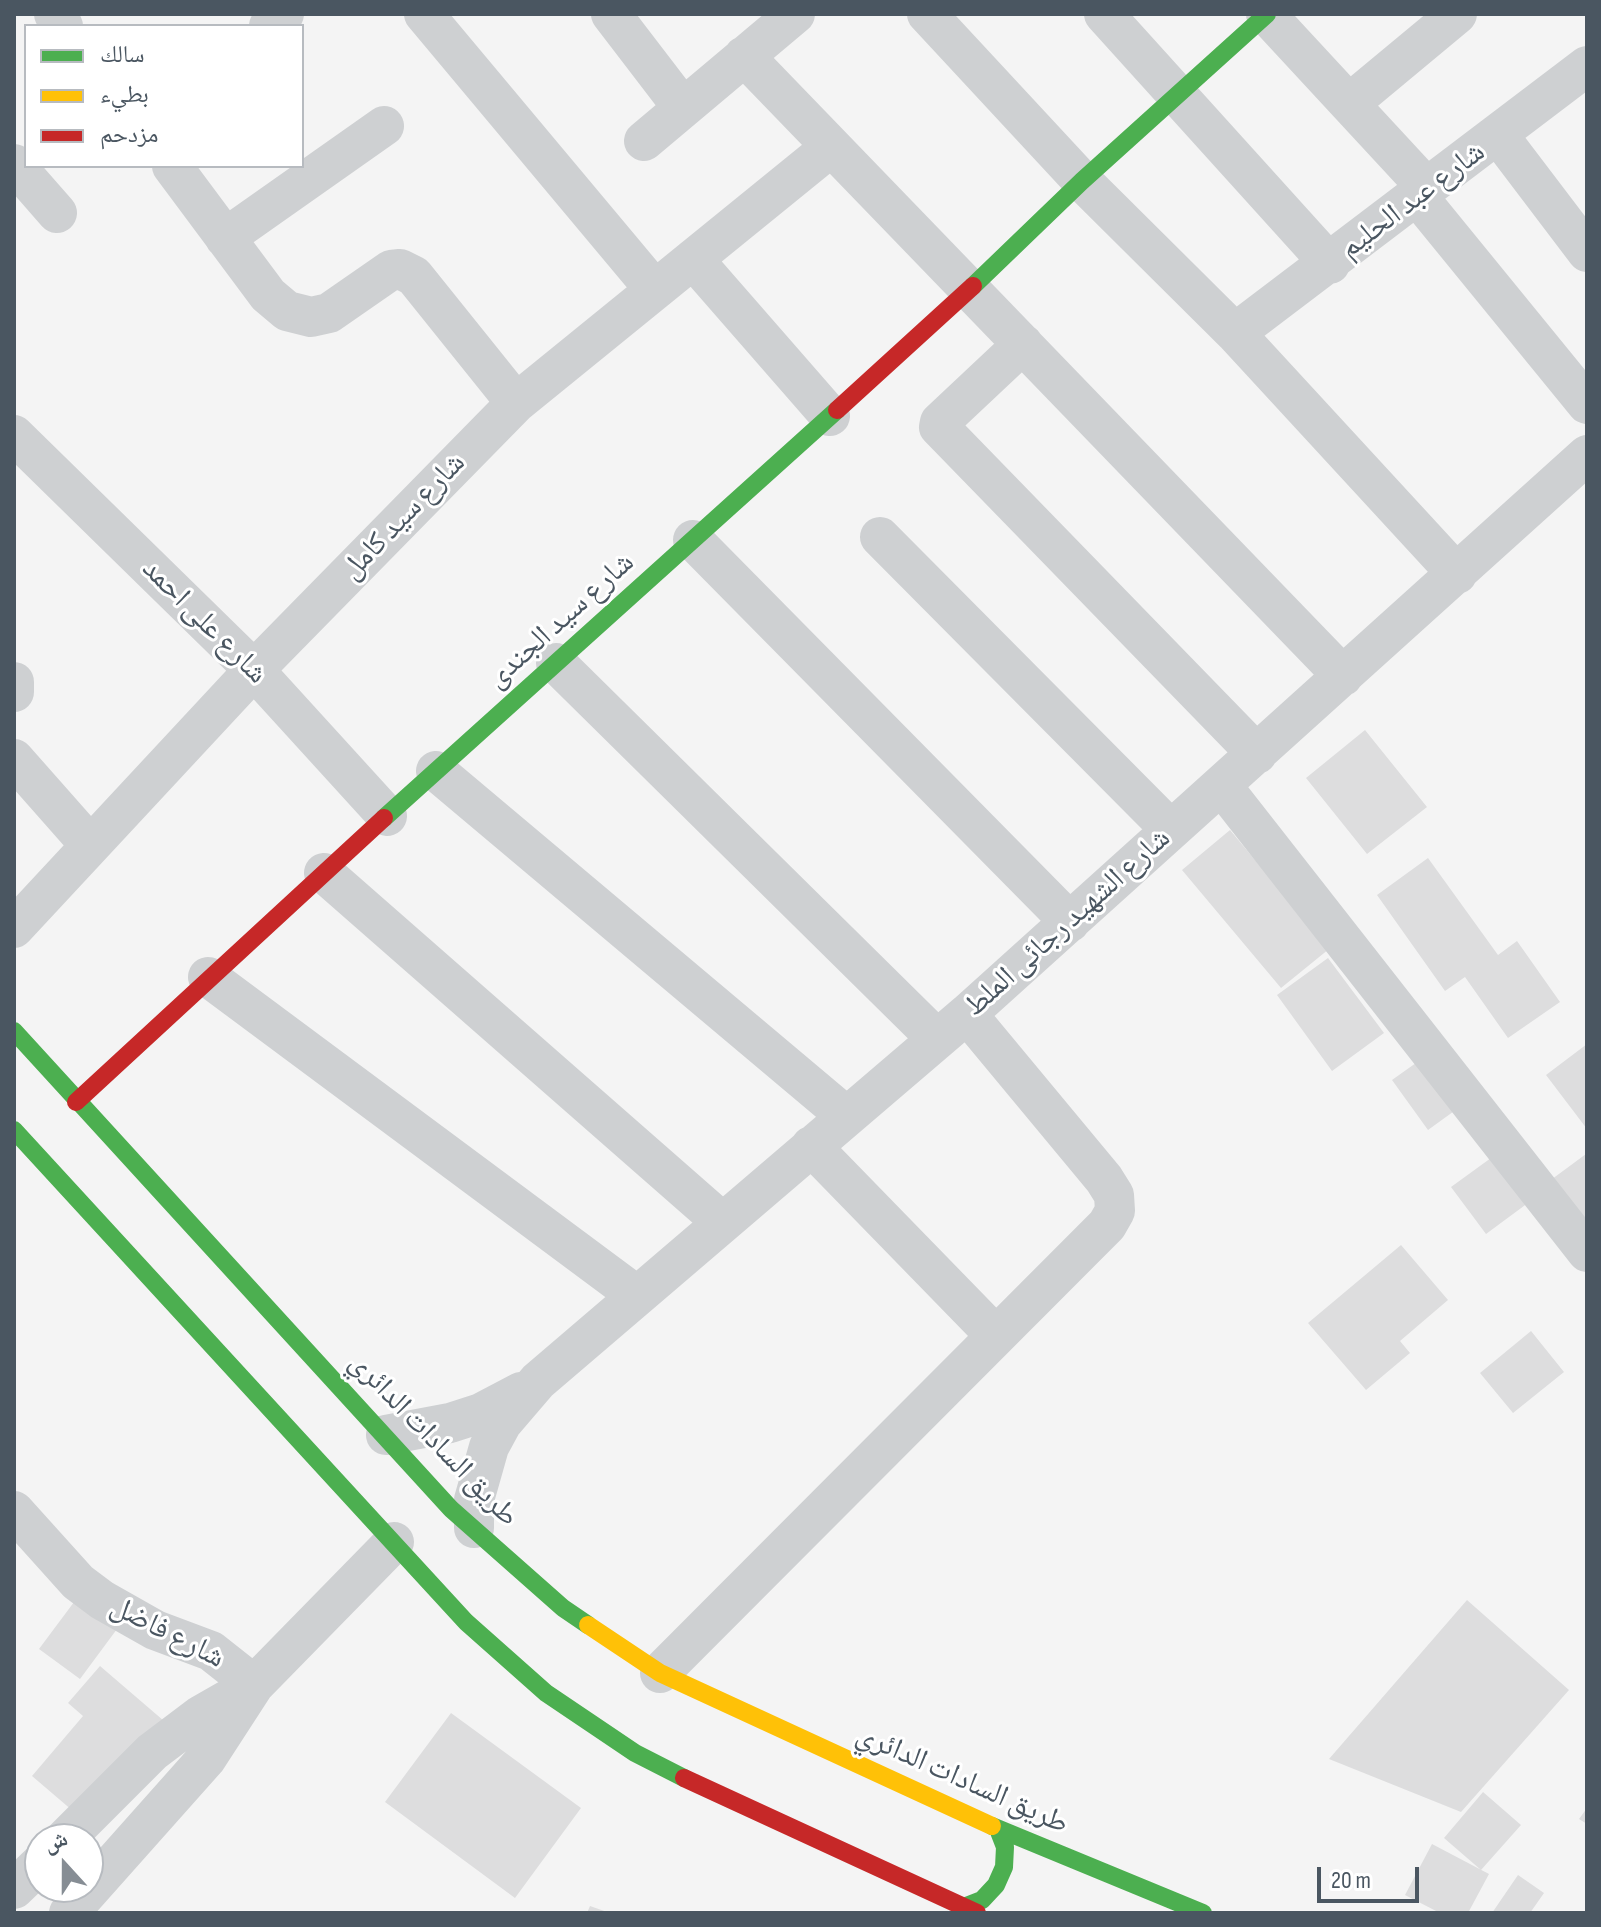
<!DOCTYPE html>
<html>
<head>
<meta charset="utf-8">
<style>
  body { margin:0 }
  #map { position:relative; width:1601px; height:1927px; overflow:hidden; background:#f4f4f4; font-family:"Sofia Sans Condensed","Noto Naskh Arabic",sans-serif }
  canvas { display:block }
  .frame { position:absolute; inset:0; border:16px solid #4a5661; pointer-events:none }
  .legend { position:absolute; left:24px; top:24px; width:280px; height:144px; box-sizing:border-box; background:#fff; border:2px solid #b7bbc0; margin:0; padding:10px 14px; list-style:none; font-size:24px; color:#4a5661 }
  .legend li { display:flex; align-items:center; gap:16px; height:40px }
  .legend b { width:40px; border:2px solid #b7bbc0 }
  .north { position:absolute; left:24px; top:1823px; width:80px; height:80px; box-sizing:border-box; background:#fff; border:2px solid #b7bbc0; border-radius:50%; rotate:339deg; font-size:22px; font-weight:700; line-height:32px; text-align:center; color:#4a5661 }
  .north::after { content:''; display:block; margin:auto; width:28px; height:36px; background:#868d94; clip-path:polygon(50% 0,100% 100%,50% 72%,0 100%) }
  .scale { position:absolute; left:1317px; top:1867px; width:102px; height:36px; box-sizing:border-box; border:4px solid #4a5661; border-top:0; padding-left:10px; font-size:24px; line-height:28px; white-space:nowrap; color:#4a5661; -webkit-text-stroke:6px #fff; paint-order:stroke }
</style>
</head>
<body>
<div id="map">
<canvas width="1601" height="1927"></canvas>
<div class="frame"></div>
<ul class="legend">
<li><b style="height:10px;background:#4caf50"></b>سالك</li>
<li><b style="height:10px;background:#ffc107"></b>بطيء</li>
<li><b style="height:10px;background:#c62828"></b>مزدحم</li>
</ul>
<div class="north">ش</div>
<div class="scale">20 m</div>
</div>
<script>
const ctx = document.querySelector('canvas').getContext('2d');
ctx.lineJoin = 'round';
function fillPath(path, color) { ctx.fillStyle = color; ctx.fill(path, 'evenodd'); }
const toPath = rows => new Path2D(rows.map(r => 'M' + r).join(''));
function trace(path, color, width, dash) { ctx.strokeStyle = color; ctx.lineWidth = width; ctx.lineCap = dash ? 'butt' : 'round'; ctx.setLineDash(dash || []); ctx.stroke(path); }
function label(font, color, halo, rows, align = 'center') {
  ctx.font = font + ' "Sofia Sans Condensed","Noto Naskh Arabic",sans-serif'; ctx.lineWidth = 6; ctx.setLineDash([]); ctx.textBaseline = 'middle'; ctx.strokeStyle = halo; ctx.fillStyle = color; for (const [text, x, y, turn = 0] of rows) {
    ctx.save(); ctx.translate(x, y); ctx.rotate((+turn || 0) * Math.PI / 180); ctx.textAlign = isNaN(turn) ? turn : align; if (halo) ctx.strokeText(text, 0, 0); ctx.fillText(text, 0, 0); ctx.restore();
  }
}
fillPath(toPath([
  [1365,730,1427,807,1367,854,1306,778],
  [1230,830,1329,949,1281,988,1182,870],
  [1428,858,1498,955,1517,941,1560,1002,1508,1038,1465,977,1445,991,1377,895],
  [1328,958,1384,1033,1332,1071,1277,995],
  [1444,1043,1479,1093,1428,1130,1392,1080],
  [1587,1044,1587,1129,1546,1075],
  [1502,1150,1536,1197,1486,1234,1451,1187],
  [1586,1154,1587,1156,1587,1236,1544,1185],
  [1401,1245,1448,1300,1400,1341,1410,1353,1366,1390,1308,1323],
  [1531,1331,1564,1372,1513,1413,1480,1373],
  [80,1594,120,1625,80,1679,39,1649],
  [1467,1600,1569,1690,1461,1812,1329,1759],
  [100,1666,171,1727,87,1823,32,1776,83,1716,68,1703],
  [451,1713,581,1808,515,1898,385,1802],
  [1483,1792,1521,1825,1481,1870,1444,1838],
  [1587,1808,1587,1824,1579,1819],
  [1432,1844,1489,1874,1468,1913,1440,1913,1405,1895],
  [1518,1875,1544,1893,1530,1913,1492,1913],
  [590,1906,610,1913,587,1913]
]), '#ddddde');
trace(toPath([
  [54,14,63,26],
  [424,14,655,290],
  [611,14,683,108],
  [927,14,1082,181,1235,333,1457,574],
  [1104,14,1330,264],
  [1266,14,1428,189],
  [269,26,284,14],
  [744,56,1343,676],
  [1350,103,1457,14],
  [1499,136,1587,252],
  [644,141,795,14],
  [14,164,57,213],
  [172,166,268,295,287,311,311,317,329,313,391,270,400,269,414,276,516,403],
  [1418,197,1587,404],
  [225,238,384,126],
  [693,259,830,416],
  [1235,333,1587,66],
  [1023,344,940,422,939,427,1257,754],
  [14,435,254,670,387,816],
  [880,537,1171,830],
  [693,540,1070,922],
  [556,663,937,1039],
  [14,682,14,692],
  [14,759,90,845],
  [436,771,846,1116],
  [1222,786,1587,1252],
  [324,873,722,1222],
  [14,928,254,670,516,403,831,147],
  [208,977,636,1295],
  [811,1146,996,1336],
  [386,1435,450,1423,481,1413,521,1392],
  [14,1511,78,1582,102,1600,155,1630,211,1651,254,1685],
  [474,1528,474,1500,489,1447,502,1423,538,1381,967,1014,1587,455],
  [660,1673,1107,1225,1115,1211,1114,1195,1104,1179,967,1014],
  [65,1839,152,1752,201,1715,250,1687],
  [14,1889,40,1864],
  [69,1913,206,1759,254,1685,394,1542]
]), '#ced0d2', 40);
trace(toPath([
  [973,286,1082,181,1267,14],
  [384,818,837,410],
  [14,1031,451,1509,563,1608,588,1625],
  [14,1130,466,1622,546,1693,635,1753,684,1778],
  [992,1826,1203,1913],
  [964,1907,982,1900,996,1885,1004,1867,1005,1847,998,1829]
]), '#4caf50', 18);
trace(toPath([
  [588,1625,660,1673,992,1826]
]), '#ffc107', 18);
trace(toPath([
  [837,410,973,286],
  [76,1102,384,818],
  [684,1778,977,1913]
]), '#c62828', 18);
label('30px', '#4a5661', '#fff', [
  ["شارع عبد الحليم",1413,201,-37],
  ["شارع سيد كامل",404,517,-46],
  ["شارع سيد الجندى",561,621,-42],
  ["شارع على احمد",204,622,45],
  ["شارع الشهيد رجائى الملط",1068,923,-42],
  ["طريق السادات الدائري",433,1440,46],
  ["شارع فاضل",167,1633,27],
  ["طريق السادات الدائري",962,1780,24]
]);
</script>
</body>
</html>
